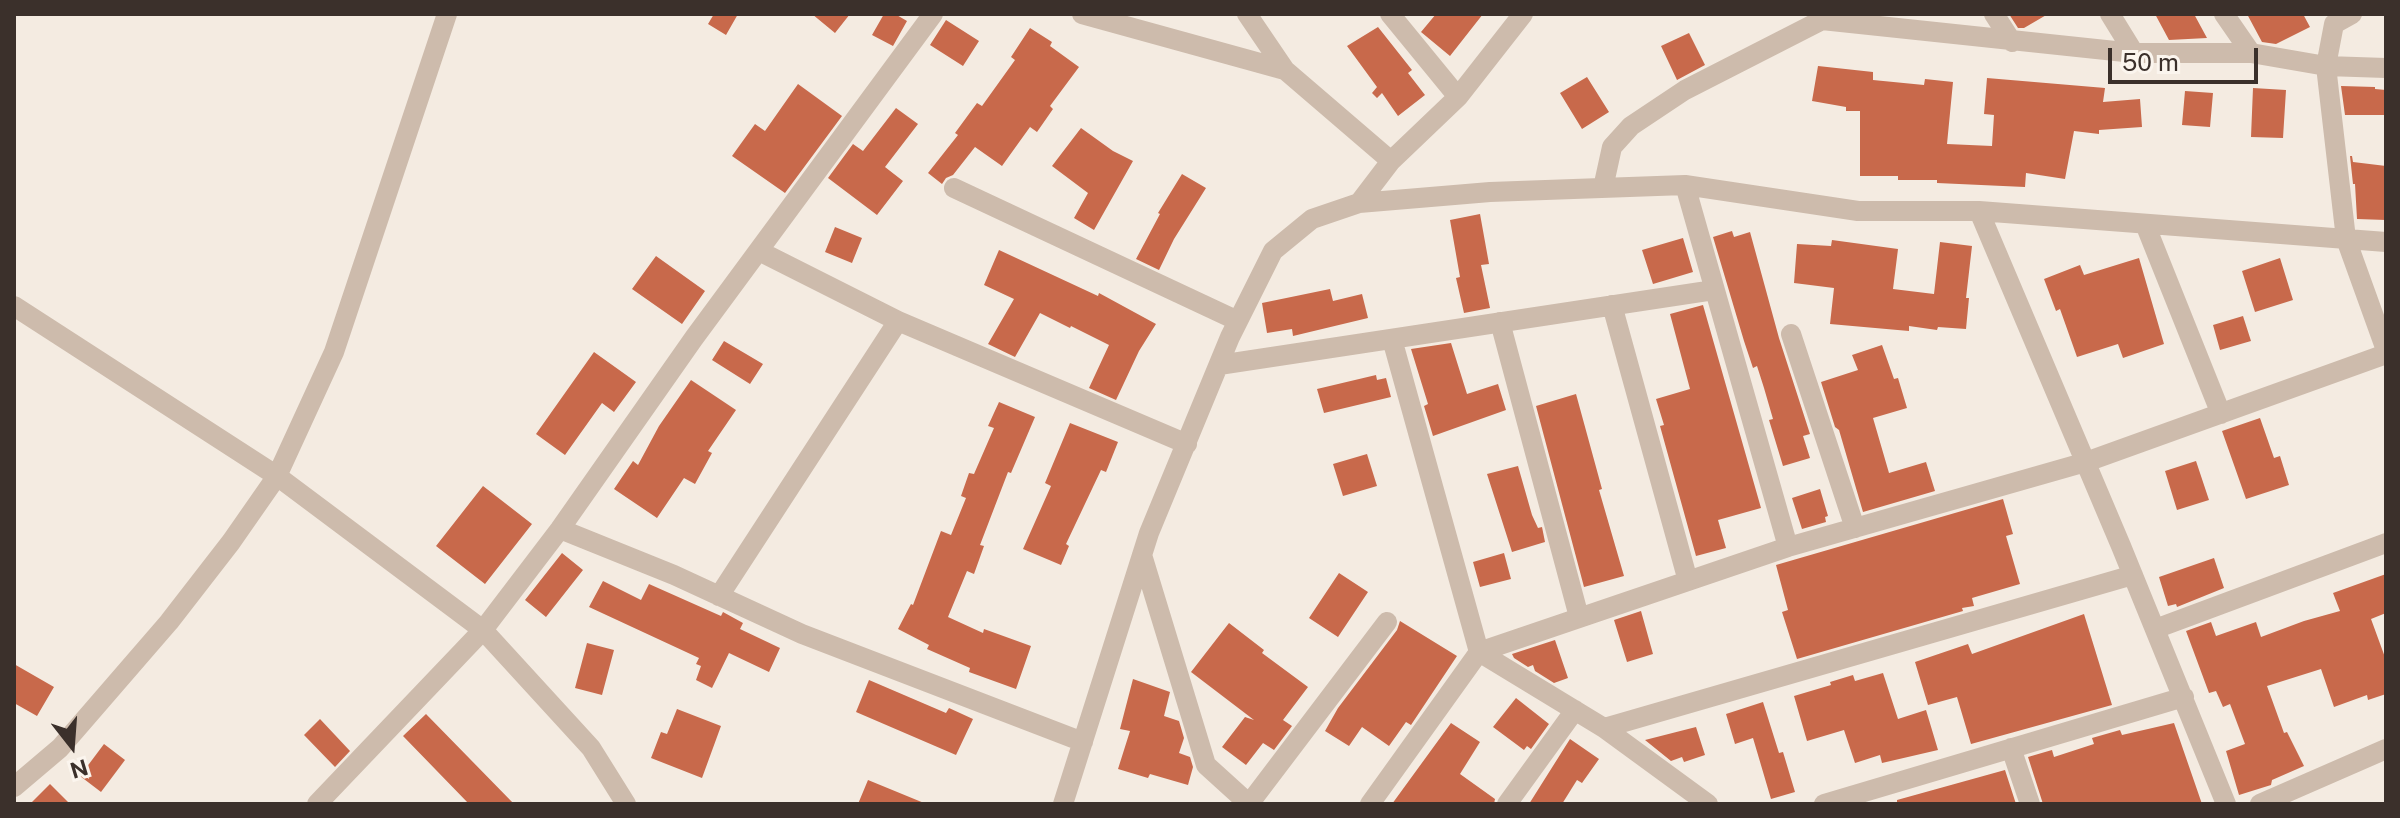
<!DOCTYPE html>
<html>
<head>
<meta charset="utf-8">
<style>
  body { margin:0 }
  #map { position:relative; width:2400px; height:818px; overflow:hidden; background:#f4ebe1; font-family:"Public Sans",sans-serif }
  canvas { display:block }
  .frame { position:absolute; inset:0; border:16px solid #3b302b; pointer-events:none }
  .north { position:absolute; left:32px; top:706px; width:80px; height:80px; -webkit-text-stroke:6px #fbf5ee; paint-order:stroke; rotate:163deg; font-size:22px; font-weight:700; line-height:32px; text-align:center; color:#3b302b }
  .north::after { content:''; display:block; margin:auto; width:28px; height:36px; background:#3b302b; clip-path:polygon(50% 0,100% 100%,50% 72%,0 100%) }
  .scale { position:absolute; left:2108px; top:48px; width:150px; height:36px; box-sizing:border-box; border:4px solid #3b302b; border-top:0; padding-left:10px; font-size:24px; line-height:28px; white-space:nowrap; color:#3b302b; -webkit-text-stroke:6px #fbf5ee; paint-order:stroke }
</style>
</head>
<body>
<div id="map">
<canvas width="2400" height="818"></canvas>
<div class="frame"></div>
<div class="north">N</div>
<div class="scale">50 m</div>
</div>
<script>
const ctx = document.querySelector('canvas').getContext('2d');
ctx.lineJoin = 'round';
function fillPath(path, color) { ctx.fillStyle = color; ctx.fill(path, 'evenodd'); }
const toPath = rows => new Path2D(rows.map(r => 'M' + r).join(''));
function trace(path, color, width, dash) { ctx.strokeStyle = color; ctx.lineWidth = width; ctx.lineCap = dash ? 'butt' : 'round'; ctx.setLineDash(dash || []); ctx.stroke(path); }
fillPath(toPath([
  [714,14,738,14,726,35,708,24],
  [812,14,850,14,835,33],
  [884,14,895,14,907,21,893,46,872,35],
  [1436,14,1483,14,1450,56,1421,32],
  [2009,14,2048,14,2024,28,2018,28],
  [2155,14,2194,14,2207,38,2169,40],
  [2247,14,2303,14,2310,27,2276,44,2262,42],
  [946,20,979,41,963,66,930,45],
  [1378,27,1412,70,1408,73,1425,95,1398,116,1382,93,1377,98,1372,93,1377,87,1347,46],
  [1030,28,1052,42,1050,46,1079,67,1050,106,1053,109,1037,132,1030,127,1002,166,975,147,953,175,946,178,942,184,928,173,958,135,955,133,977,103,982,106,1015,60,1011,57],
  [1689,33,1705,65,1677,80,1661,46],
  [1818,66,1873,72,1873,80,1924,85,1925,79,1953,82,1947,144,1992,146,1994,115,1984,114,1987,78,2105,88,2103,102,2140,99,2142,127,2099,130,2099,134,2074,131,2065,179,2026,173,2025,187,1937,183,1937,180,1898,180,1898,176,1860,176,1860,111,1846,111,1846,107,1812,101],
  [1587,77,1609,112,1582,129,1560,93],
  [798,84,842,116,785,193,732,156,755,124,765,131],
  [2341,86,2375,87,2375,89,2386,90,2386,115,2345,115],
  [2253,88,2286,90,2283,138,2251,137],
  [2185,91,2213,93,2210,127,2182,125],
  [896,108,918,124,885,167,903,181,877,215,828,178,853,144,863,151],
  [1081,128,1113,151,1133,161,1094,230,1074,218,1088,193,1052,166],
  [2350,156,2352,156,2353,162,2386,166,2386,220,2357,219,2355,184,2353,184],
  [1182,174,1206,188,1174,239,1159,270,1136,259,1160,214,1158,213],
  [1480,214,1489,264,1481,265,1490,308,1464,313,1456,278,1460,277,1450,220],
  [835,227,862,238,852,263,825,252],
  [1732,231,1734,237,1750,232,1779,338,1810,434,1803,436,1810,458,1783,466,1769,420,1773,419,1764,388,1757,366,1753,368,1744,341,1713,237],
  [1683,238,1693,272,1653,284,1642,250],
  [1832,240,1898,249,1893,289,1934,294,1940,242,1972,246,1966,298,1969,298,1966,329,1938,327,1937,330,1909,326,1909,331,1830,324,1834,288,1794,283,1797,244,1831,246],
  [999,250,1098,296,1099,293,1156,324,1139,351,1116,400,1089,388,1109,345,1071,326,1070,328,1040,313,1015,357,988,344,1014,299,984,285],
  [656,256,705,291,682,324,632,289],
  [2139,258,2164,344,2123,358,2118,344,2077,357,2060,309,2056,311,2044,279,2080,265,2084,275],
  [2280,258,2293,300,2255,312,2242,271],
  [1330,289,1333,301,1362,294,1368,318,1293,336,1292,329,1267,333,1262,303],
  [1703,305,1761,508,1718,520,1726,548,1696,556,1660,426,1664,425,1656,399,1690,389,1670,314],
  [2243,316,2251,341,2220,350,2213,325],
  [724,341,763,364,750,384,712,360],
  [1451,343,1467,394,1498,384,1506,410,1433,436,1424,406,1428,404,1411,349],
  [1882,345,1894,379,1898,378,1907,408,1873,418,1889,473,1926,462,1935,491,1863,512,1839,430,1835,427,1821,382,1858,370,1852,355],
  [594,352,636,382,614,412,602,403,565,455,536,434],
  [1376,375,1377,380,1386,378,1391,397,1324,413,1317,389],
  [691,380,736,410,708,451,712,453,695,484,684,478,657,518,614,489,633,461,638,465,659,426],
  [1576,394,1602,489,1599,490,1624,576,1584,587,1536,406],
  [999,402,1035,417,1011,473,1008,472,980,545,984,546,974,574,967,571,948,617,983,633,984,629,1031,646,1016,689,969,672,970,668,927,649,929,645,898,629,911,604,913,605,941,531,951,535,966,498,961,496,969,473,974,474,994,428,988,426],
  [2260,418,2274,458,2280,456,2289,485,2246,499,2222,431],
  [1070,423,1118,442,1106,472,1101,470,1066,544,1069,546,1061,565,1023,549,1051,486,1045,483],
  [1367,454,1377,486,1343,496,1333,464],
  [2196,461,2209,500,2177,510,2165,471],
  [1518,466,1532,515,1538,528,1542,527,1545,542,1512,552,1487,474],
  [483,486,532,524,485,584,436,546],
  [1820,489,1828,516,1825,517,1826,522,1802,529,1792,498],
  [2003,499,2013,534,2006,536,2020,584,1972,598,1974,606,1962,608,1963,611,1797,659,1782,612,1788,610,1776,565],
  [562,553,583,570,546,617,525,600],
  [1504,553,1511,579,1480,587,1473,562],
  [2214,558,2224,588,2177,607,2176,604,2168,606,2159,577],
  [1339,573,1368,592,1338,637,1309,618],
  [2386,574,2386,613,2371,619,2386,660,2386,694,2368,700,2367,695,2334,707,2321,669,2267,686,2284,733,2287,732,2304,766,2272,780,2271,785,2239,795,2226,751,2245,744,2230,704,2223,707,2216,691,2209,693,2186,631,2211,622,2216,636,2256,622,2261,637,2304,621,2340,611,2333,593],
  [603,581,641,600,649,584,721,616,723,612,743,623,740,629,780,648,769,672,729,653,712,688,696,680,701,666,696,664,699,658,589,607],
  [1641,611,1653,654,1627,662,1614,620],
  [2084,614,2112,705,1971,744,1957,697,1928,705,1915,662,1968,644,1972,654],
  [1400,621,1457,656,1411,725,1406,722,1389,746,1362,727,1349,746,1325,731,1338,708,1397,630],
  [1229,623,1264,650,1262,653,1308,687,1283,720,1292,726,1274,750,1263,743,1246,765,1222,747,1245,717,1254,720,1191,672],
  [1555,640,1568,678,1554,683,1535,671,1533,665,1528,667,1514,658,1512,654],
  [587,643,614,650,602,695,575,688],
  [14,664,54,687,37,716,14,703],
  [1883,673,1898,719,1926,710,1938,750,1882,763,1880,755,1855,763,1844,730,1807,741,1794,696,1831,685,1830,682,1853,675,1855,681],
  [1133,679,1170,692,1164,716,1179,721,1184,738,1179,753,1190,757,1193,767,1188,785,1150,774,1148,778,1118,769,1130,731,1120,729],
  [869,680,946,713,949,708,973,719,956,755,856,712],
  [1516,698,1549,724,1531,749,1527,746,1524,750,1493,727],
  [1763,702,1779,753,1783,752,1795,792,1771,799,1753,738,1735,744,1726,714],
  [677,709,721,726,702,778,651,758,661,732,667,734],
  [426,714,514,804,469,804,403,736],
  [320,719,350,751,335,767,304,735],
  [1451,723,1480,742,1460,774,1495,799,1494,804,1392,804],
  [2174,723,2202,804,2043,804,2028,757,2052,750,2054,757,2094,744,2092,738,2120,730,2122,735],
  [1696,727,1705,755,1684,762,1682,757,1671,761,1645,740],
  [1570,739,1599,759,1582,783,1577,780,1562,804,1529,804],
  [104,744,125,760,101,792,80,776],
  [2005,770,2016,804,1897,804,1897,800],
  [868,780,924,803,924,804,858,804],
  [50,784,70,804,30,804]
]), '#c8694b');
trace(toPath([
  [1082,14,1285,70],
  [1247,14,1285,70,1391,161],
  [1390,14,1458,97],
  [1994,14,2012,42],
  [2110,14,2134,53],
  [2224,14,2251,53],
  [2352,14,2334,24,2326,66,2346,239,2386,350],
  [1685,185,1788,547],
  [954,188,1238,321],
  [1603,188,1612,147,1631,126,1685,90,1822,20,2134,53,2251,53,2326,66,2386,68],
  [1359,203,1391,161,1458,97,1523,14],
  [1979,211,2121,546,2226,804],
  [2145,224,2221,414],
  [759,251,898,321,1187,444],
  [1612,305,1688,581],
  [14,306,277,476,483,630,591,748,626,804],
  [1500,322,1579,617],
  [1791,334,1855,528],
  [1392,339,1479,652,1604,728,1708,804],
  [1219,365,1714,290],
  [560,529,674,575,802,634,1083,742],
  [1142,555,1206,765,1249,804],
  [719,596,898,321],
  [2155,629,2386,543],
  [1604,728,2133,575],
  [2011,748,2030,804],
  [14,787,60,748,169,622,231,542,277,476,334,352,447,14],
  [317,804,483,630,560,529,694,338,933,14],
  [1063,804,1149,533,1230,337,1273,251,1312,219,1359,203,1490,192,1685,185,1858,211,1979,211,2386,242],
  [1249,804,1387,622],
  [1370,804,1479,652,1788,547,2086,462,2386,354],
  [1507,804,1575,710],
  [1824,804,2184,697],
  [2260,804,2386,749]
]), '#cdbbac', 20);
</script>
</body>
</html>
